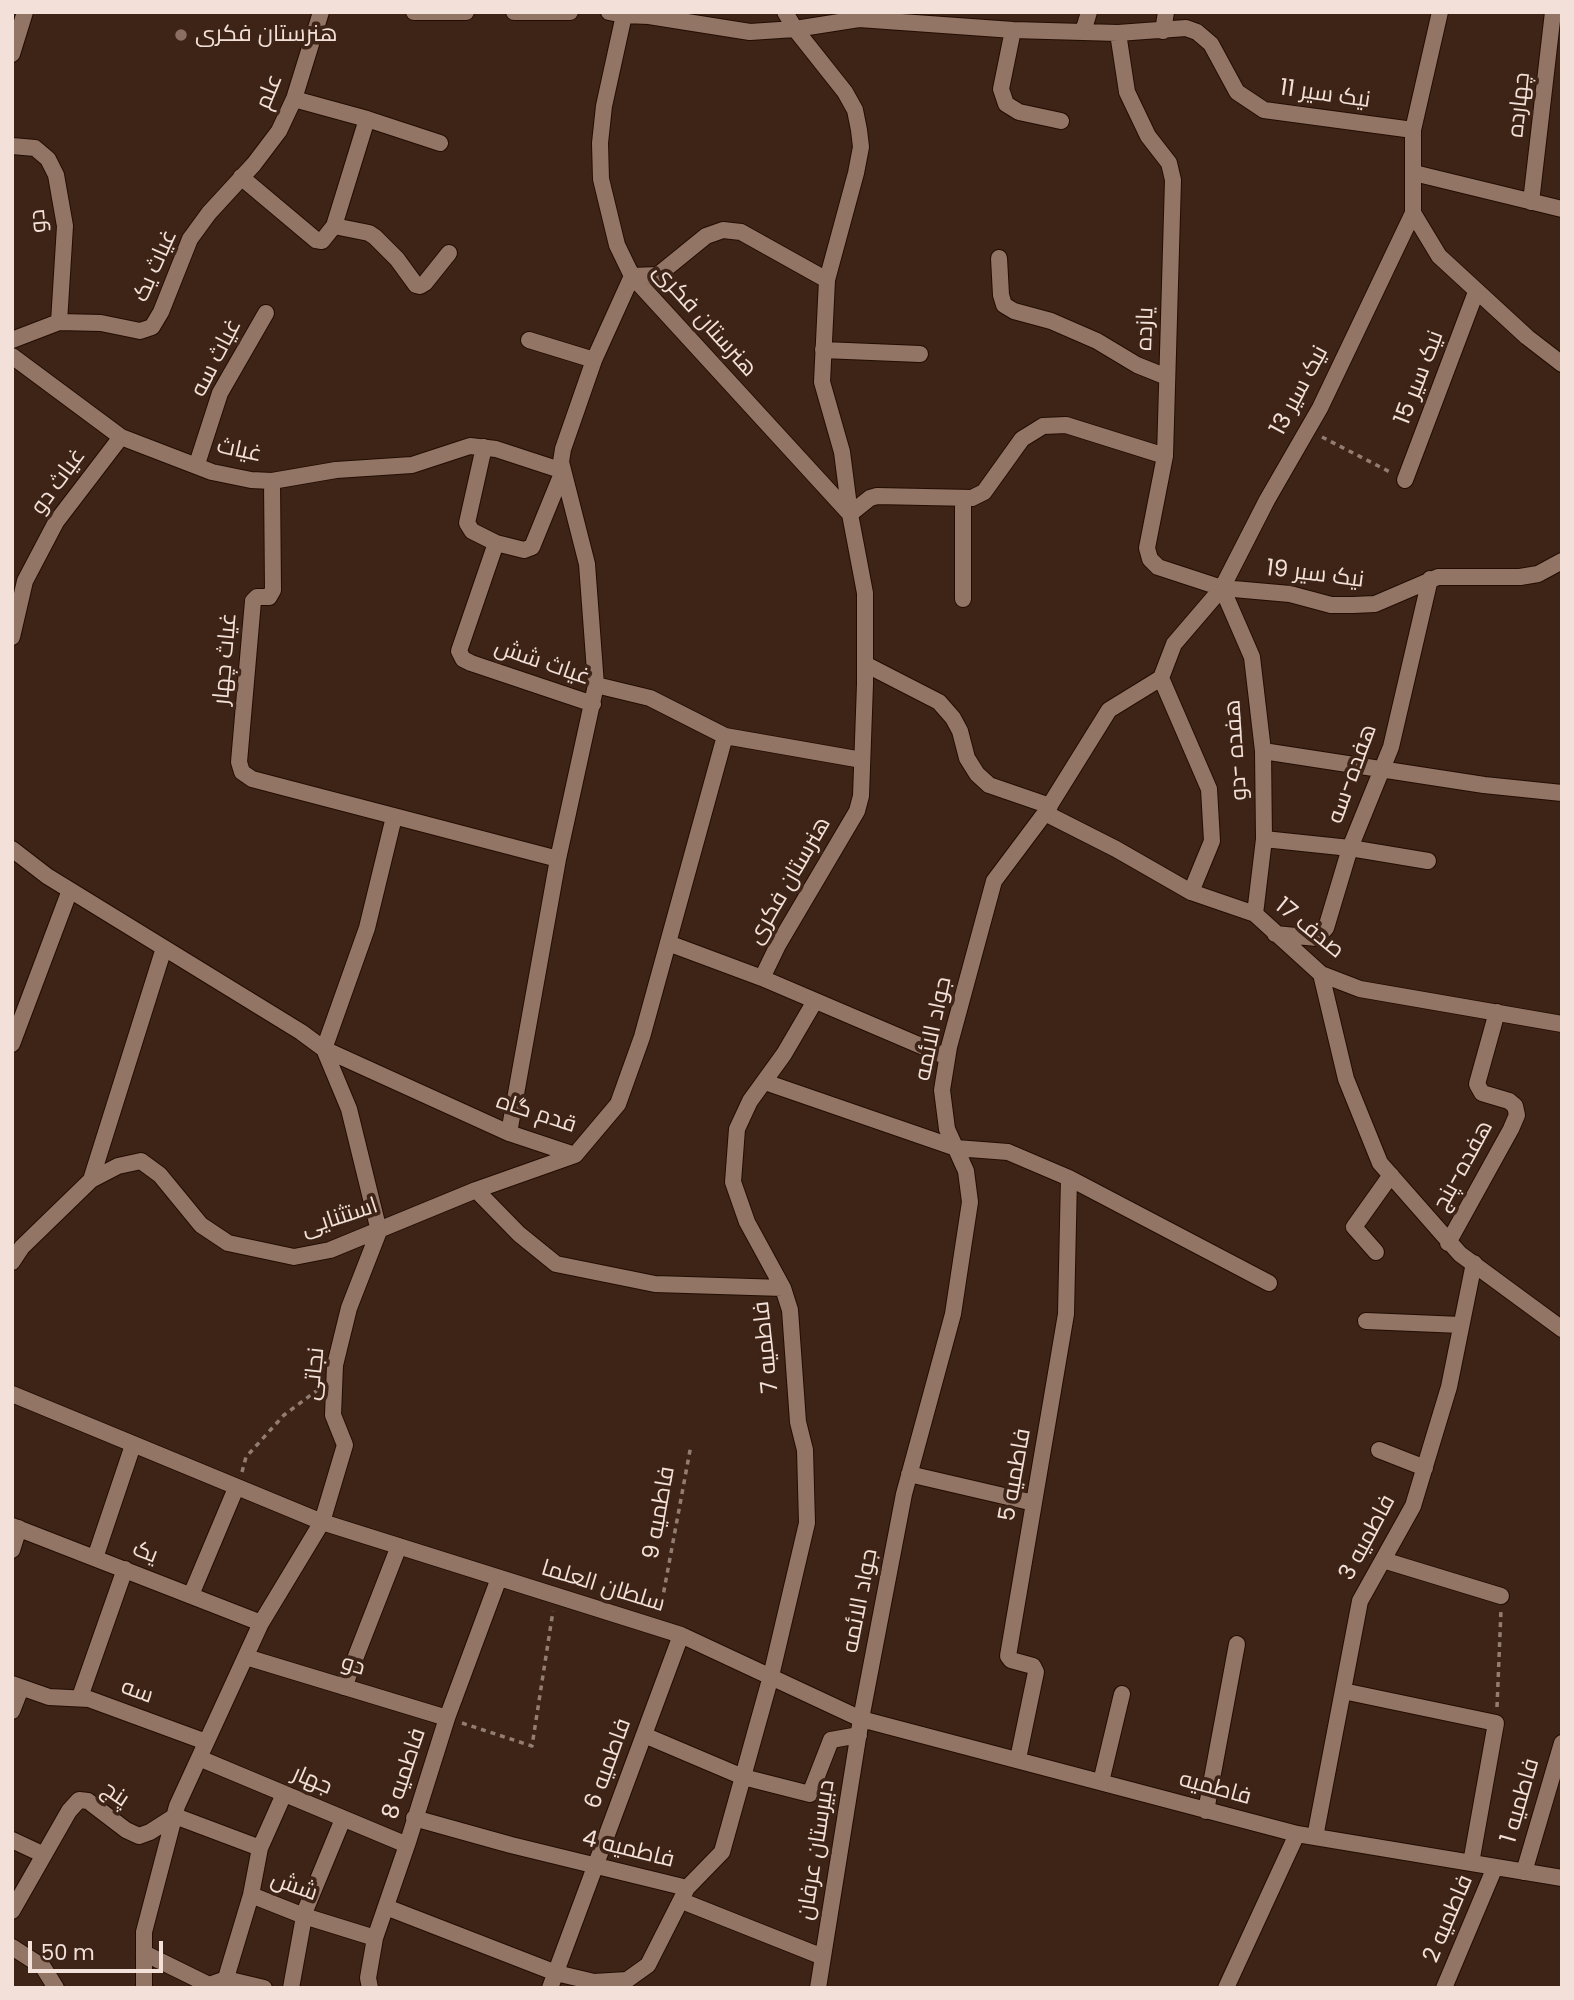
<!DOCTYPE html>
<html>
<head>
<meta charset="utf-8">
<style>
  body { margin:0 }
  #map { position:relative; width:1574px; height:2000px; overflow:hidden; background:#3d2417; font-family:Poppins,sans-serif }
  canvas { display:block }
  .frame { position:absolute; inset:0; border:14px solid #f3e1d9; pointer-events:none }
  .scale { position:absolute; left:28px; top:1941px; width:135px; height:32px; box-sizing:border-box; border:4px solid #f3e1d9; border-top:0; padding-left:9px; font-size:21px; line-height:24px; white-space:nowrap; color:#f3e1d9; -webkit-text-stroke:5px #3d2417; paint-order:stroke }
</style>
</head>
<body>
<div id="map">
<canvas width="1574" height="2000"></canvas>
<div class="frame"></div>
<div class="scale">50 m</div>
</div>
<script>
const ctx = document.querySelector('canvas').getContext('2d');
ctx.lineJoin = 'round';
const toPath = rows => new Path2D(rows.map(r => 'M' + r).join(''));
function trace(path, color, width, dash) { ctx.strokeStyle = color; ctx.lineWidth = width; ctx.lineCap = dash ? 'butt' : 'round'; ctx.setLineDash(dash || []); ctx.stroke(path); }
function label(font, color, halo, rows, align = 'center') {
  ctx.font = font + ' Poppins,Cairo,sans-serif'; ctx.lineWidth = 7; ctx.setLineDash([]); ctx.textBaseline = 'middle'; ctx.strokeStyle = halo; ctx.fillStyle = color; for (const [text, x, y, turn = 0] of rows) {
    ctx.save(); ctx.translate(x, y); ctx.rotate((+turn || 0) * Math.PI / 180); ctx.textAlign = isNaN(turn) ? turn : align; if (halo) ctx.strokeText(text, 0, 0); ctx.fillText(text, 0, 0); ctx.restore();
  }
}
const street = toPath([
  [414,12,466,12],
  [514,12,570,12],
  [609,12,624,15,604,106,600,143,601,179,617,245,632,276,850,514,865,593,865,684,861,796,857,811,778,945,762,978],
  [785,12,795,29,845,92,855,110,859,130,861,147,856,173,827,280,822,382,842,452,850,514],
  [1440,12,1413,130,1413,213,1439,256,1527,337,1562,364],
  [624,15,649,16,750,32,795,29,859,19,1013,30,1118,33,1186,28,1197,32,1211,44,1237,92,1264,110,1413,130],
  [1013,30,1001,89,1006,104,1019,112,1061,121],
  [1163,31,1166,12],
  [1083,32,1089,12],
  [1118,33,1127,92,1148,136,1169,163,1173,180,1165,456,1147,548,1150,559,1158,567,1222,588,1290,594,1331,605,1353,605,1375,604,1438,577,1520,577,1538,574,1562,561],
  [12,54,25,12],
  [294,99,367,119,440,143],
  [12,146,35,148,48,159,56,175,65,226,59,322],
  [1414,173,1562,209],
  [241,177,316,240,322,241,334,226,367,119],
  [1531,202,1553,12],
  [334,226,369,233,375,237,397,259,416,285,420,286,425,283,449,253],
  [999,258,1001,295,1004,305,1014,311,1051,321,1097,341,1137,365,1167,377],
  [12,340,59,322,101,323,140,331,152,327,161,312,190,239,209,213,254,164,279,131,294,99,321,12],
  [529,340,594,360],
  [823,350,920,354],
  [12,356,121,437,212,472,251,480,272,481,336,470,412,465,470,446,496,449,563,471,532,547,524,550,496,543],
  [484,447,467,523,472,531,496,543,459,651,463,659,471,663,593,704],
  [197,464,220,393,266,313],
  [1405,480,1476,292],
  [272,481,273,590,269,597,257,597,253,601,239,762,242,772,252,779,558,859],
  [850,514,870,498,877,496,972,498,984,492,1022,439,1043,426,1066,425,1165,456],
  [1222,588,1252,657,1263,751,1264,839,1255,914],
  [963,599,963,498],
  [12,637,25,581,56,522,121,437],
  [865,664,939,702,953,718,960,731,967,758,977,774,989,785,1050,806],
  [1161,678,1209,789,1212,841,1191,892],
  [596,685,650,698,725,736],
  [1263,751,1484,785,1562,793],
  [1045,813,1116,849,1191,892,1255,914,1321,974,1360,989,1562,1024],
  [1264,839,1350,848,1428,861],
  [12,849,47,876,301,1032,324,1049,509,1133,575,1155,618,1104,642,1037,725,736,862,760],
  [1275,934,1317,938,1326,928,1350,848,1391,747,1430,579],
  [668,943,762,978,947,1057],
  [1321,974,1346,1079,1380,1163,1460,1254,1562,1329],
  [12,1044,70,890],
  [765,1082,956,1148,1008,1152,1069,1178,1269,1283],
  [509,1133,558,859,596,685,587,564,561,462,563,449,594,360,632,276,658,275,706,236,723,230,741,232,827,280],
  [91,1180,164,948],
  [476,1190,519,1234,556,1264,655,1284,783,1288],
  [1448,1243,1511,1129,1517,1115,1515,1106,1509,1101,1482,1093,1477,1084,1497,1012],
  [1376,1252,1354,1227,1391,1175],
  [12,1262,22,1247,91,1180,118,1166,141,1161,160,1175,201,1225,228,1243,294,1257,330,1250,476,1190,575,1155],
  [1366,1321,1461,1325],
  [12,1394,322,1522,681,1635,861,1719,1297,1834,1562,1878],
  [1379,1450,1425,1468],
  [909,1474,1034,1503],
  [12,1526,261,1623],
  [12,1550,19,1528],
  [95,1558,133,1445],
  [1383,1560,1501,1596],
  [191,1595,236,1488],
  [246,1657,447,1718],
  [12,1684,49,1697,89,1699,206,1742],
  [344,1687,399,1546],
  [1343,1691,1496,1723,1471,1863],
  [80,1697,125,1569],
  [12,1711,21,1688],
  [644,1735,743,1777,810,1794,831,1740,859,1735],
  [199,1758,407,1845],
  [1018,1759,1036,1672,1033,1666,1011,1660,1008,1656,1066,1314,1069,1178],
  [1101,1782,1122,1694],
  [1206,1811,1237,1644],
  [414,1818,511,1845,687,1888,722,1852,771,1676,807,1523,805,1450,798,1422,790,1310,783,1288,747,1222,733,1182,737,1129,750,1101,784,1054,815,1001],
  [1315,1837,1360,1601,1413,1506,1449,1387,1474,1263],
  [12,1840,42,1854],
  [260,1848,284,1794],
  [1524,1872,1562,1743],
  [682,1901,823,1957],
  [386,1907,556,1973,594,1982,627,1980,648,1965,687,1888],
  [12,1911,69,1811,79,1800,88,1801,126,1830,139,1836,150,1832,175,1816,260,1848,251,1895,304,1916,375,1938],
  [12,1947,43,1967,56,1988],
  [144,1953,209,1985,226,1979,264,1988],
  [144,1988,144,1932,177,1806,261,1623,322,1522,345,1445,333,1415,335,1365,349,1308,379,1231,349,1109,324,1049,367,928,394,817],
  [223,1988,251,1895],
  [291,1988,305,1911,343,1819],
  [370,1988,368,1978,375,1938,407,1845,447,1718,499,1578],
  [550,1988,681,1635],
  [818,1988,861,1719,904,1494,953,1314,961,1261,970,1202,966,1171,947,1129,942,1090,949,1047,994,881,1045,813,1109,710,1161,678,1174,644,1222,588,1267,500,1320,408,1413,213],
  [1226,1988,1297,1834],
  [1444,1988,1495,1867]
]);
trace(street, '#230d02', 18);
trace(toPath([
  [1322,437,1390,472],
  [242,1472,246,1457,284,1415,319,1389],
  [660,1612,691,1445],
  [1497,1707,1501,1610],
  [462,1723,532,1746,553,1611]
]), '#937d73', 3.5, [5, 5]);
trace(street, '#937566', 16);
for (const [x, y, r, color] of [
  [181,35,7,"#8d6e63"]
]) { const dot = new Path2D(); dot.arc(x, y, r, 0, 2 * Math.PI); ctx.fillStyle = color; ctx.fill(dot); trace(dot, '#3d2417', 2.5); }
label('23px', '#f3e1d9', '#3d2417', [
  ["هنرستان فکری",195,35]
], 'left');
label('23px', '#f3e1d9', '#3d2417', [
  ["علم",270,92,-68],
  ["نیک سیر 11",1325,95,8],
  ["چهارده",1520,105,-84],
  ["دو",39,221,-95],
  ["غیاث یک",156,266,-66],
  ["هنرستان فکری",704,321,48],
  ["یازده",1146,329,-88],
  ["غیاث سه",217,358,-63],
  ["نیک سیر 15",1420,378,-69],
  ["نیک سیر 13",1300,391,-62],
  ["غیاث",239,451,12],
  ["غیاث دو",59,482,-54],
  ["نیک سیر 19",1315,575,7],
  ["غیاث چهار",226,659,-85],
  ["غیاث شش",542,663,19],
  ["هفده -دو",1237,750,-94],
  ["هفده-سه",1353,774,-70],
  ["هنرستان فکری",790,881,-60],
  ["صدف 17",1309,929,39],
  ["جواد الائمه",934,1029,-78],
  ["قدم گاه",536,1114,18],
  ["هفده-پنج",1464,1166,-61],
  ["استثنایی",340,1218,-18],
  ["فاطمیه 7",767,1347,-96],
  ["نجاتی",315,1374,-84],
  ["فاطمیه 5",1016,1475,-80],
  ["فاطمیه 9",660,1513,-80],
  ["فاطمیه 3",1368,1538,-62],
  ["یک",145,1553,21],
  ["سلطان العلما",603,1587,17],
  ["جواد الائمه",861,1601,-79],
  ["دو",353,1666,17],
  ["سه",137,1692,20],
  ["فاطمیه 6",609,1764,-70],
  ["فاطمیه 8",405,1774,-72],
  ["جهار",312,1781,23],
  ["فاطمیه",1215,1789,15],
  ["پنج",115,1795,34],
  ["فاطمیه 1",1521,1801,-74],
  ["فاطمیه 4",628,1850,14],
  ["دبیرستان عرفان",817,1850,-81],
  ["شش",294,1887,20],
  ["فاطمیه 2",1449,1919,-67]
]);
</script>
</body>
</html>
